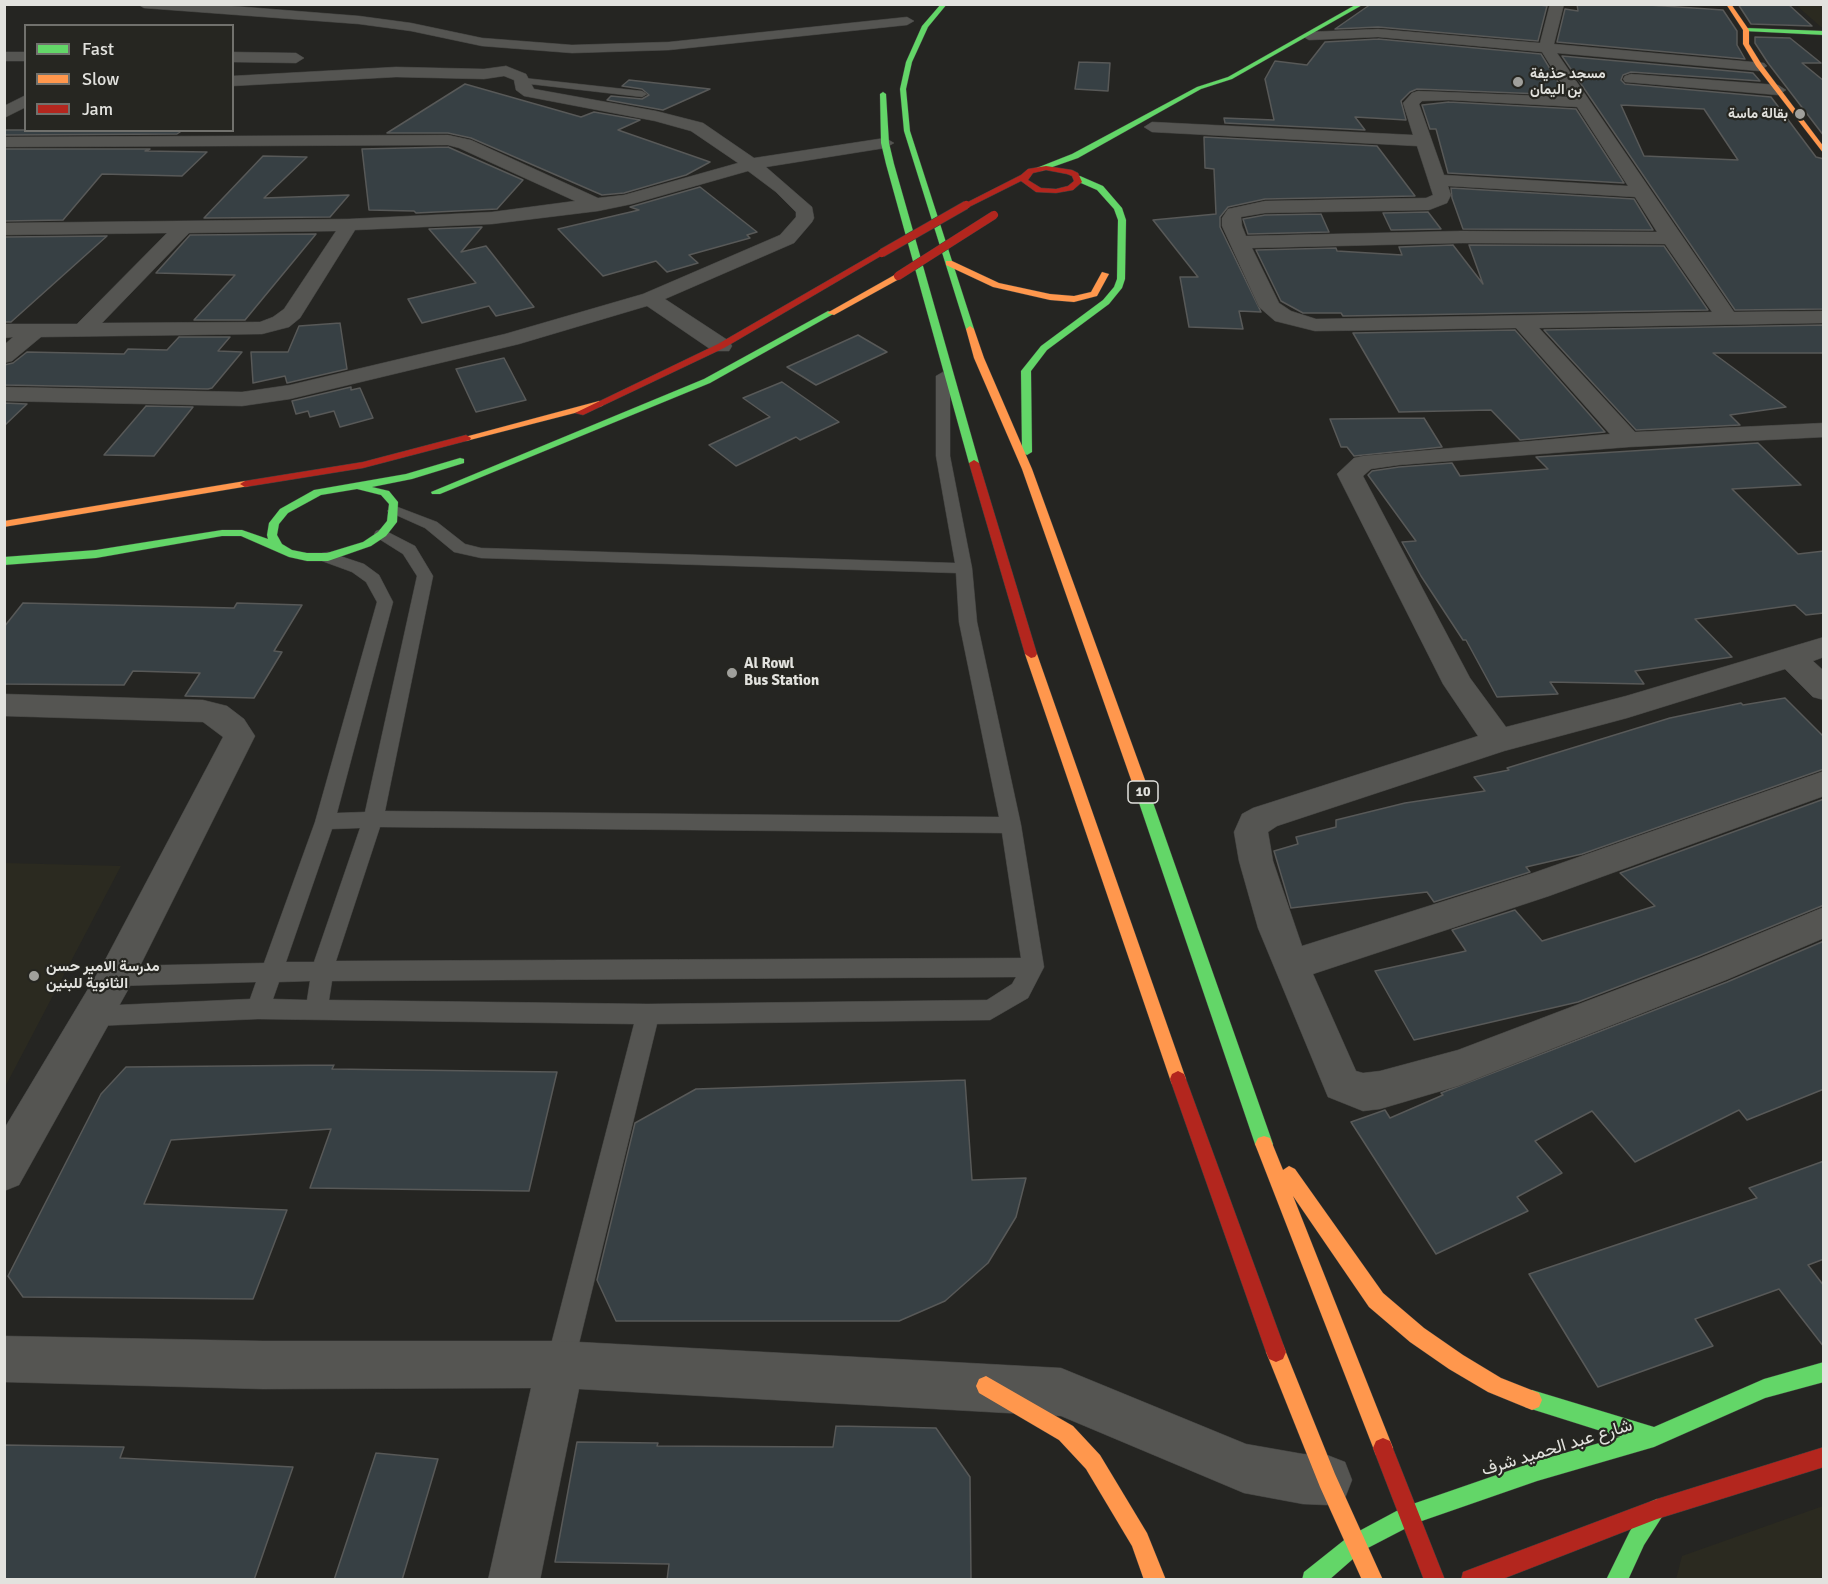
<!DOCTYPE html>
<html>
<head>
<meta charset="utf-8">
<style>
  body { margin:0 }
  #map { position:relative; width:1828px; height:1584px; overflow:hidden; background:#252522; font-family:Signika,sans-serif }
  canvas { display:block }
  .frame { position:absolute; inset:0; border:6px solid #e2e2de; pointer-events:none }
  .legend { position:absolute; left:24px; top:24px; width:210px; height:108px; box-sizing:border-box; background:#262621; border:2px solid #71716d; margin:0; padding:8px 10px; list-style:none; font-size:18px; color:#e2e2de }
  .legend li { display:flex; align-items:center; gap:12px; height:30px }
  .legend b { width:30px; border:2px solid #71716d }
</style>
</head>
<body>
<div id="map">
<canvas width="1828" height="1584"></canvas>
<div class="frame"></div>
<ul class="legend">
<li><b style="height:8px;background:#63d668"></b>Fast</li>
<li><b style="height:8px;background:#ff974d"></b>Slow</li>
<li><b style="height:8px;background:#b3261e"></b>Jam</li>
</ul>
</div>
<script>
const ctx = document.querySelector('canvas').getContext('2d');
ctx.lineJoin = 'round';
function fillPath(path, color) { ctx.fillStyle = color; ctx.fill(path, 'evenodd'); }
const toPath = rows => new Path2D(rows.map(r => 'M' + r).join(''));
function trace(path, color, width, dash) { ctx.strokeStyle = color; ctx.lineWidth = width; ctx.lineCap = dash ? 'butt' : 'round'; ctx.setLineDash(dash || []); ctx.stroke(path); }
function label(font, color, halo, rows, align = 'center') {
  ctx.font = font + ' Signika,Vazirmatn,sans-serif'; ctx.lineWidth = 4.5; ctx.setLineDash([]); ctx.textBaseline = 'middle'; ctx.strokeStyle = halo; ctx.fillStyle = color; for (const [text, x, y, turn = 0] of rows) {
    ctx.save(); ctx.translate(x, y); ctx.rotate((+turn || 0) * Math.PI / 180); ctx.textAlign = isNaN(turn) ? turn : align; if (halo) ctx.strokeText(text, 0, 0); ctx.fillText(text, 0, 0); ctx.restore();
  }
}
fillPath(toPath([
  [1796,5,1823,5,1823,28,1821,27],
  [5,863,121,866,5,1087,4,863],
  [1823,1506,1823,1579,1676,1579,1682,1556]
]), '#2b2a20');
const building = toPath([
  [1371,4,1533,4,1547,6,1538,41,1378,27,1335,29,1371,4],
  [1577,4,1634,4,1723,10,1737,31,1737,45,1745,59,1557,42,1565,9,1578,11,1577,4],
  [1738,4,1788,4,1812,26,1751,24,1738,4],
  [1755,37,1790,38,1821,63,1802,63,1824,81,1824,136,1768,63,1755,43,1755,37],
  [1378,39,1541,54,1566,95,1417,89,1410,92,1401,101,1406,120,1355,117,1365,130,1225,123,1224,118,1274,120,1265,79,1275,61,1307,65,1325,42,1378,39],
  [1562,56,1753,73,1760,81,1631,72,1623,75,1621,80,1625,84,1771,97,1816,157,1824,159,1824,309,1735,310,1562,56],
  [1621,105,1704,109,1738,160,1644,156,1621,105],
  [1079,62,1110,63,1108,91,1075,89,1079,62],
  [629,80,710,89,663,110,607,100,611,96,642,99,649,95,642,89,622,86,629,80],
  [465,84,581,117,594,112,640,120,618,130,710,162,686,175,624,193,602,195,471,138,448,133,387,133,465,84],
  [1449,102,1576,109,1624,183,1448,173,1436,129,1430,129,1422,105,1449,102],
  [4,130,183,130,177,134,4,135,4,130],
  [1204,137,1377,146,1415,196,1265,199,1228,207,1220,217,1220,227,1261,312,1239,311,1243,329,1189,327,1180,277,1198,277,1153,220,1216,214,1214,169,1205,168,1204,137],
  [448,147,523,180,497,209,416,213,414,211,369,210,362,149,448,147],
  [4,149,150,149,145,151,207,152,182,176,102,174,63,220,4,221,4,149],
  [263,156,307,157,264,198,349,195,330,217,204,218,263,156],
  [700,187,757,232,747,235,750,238,689,255,698,263,667,272,656,261,603,276,558,229,639,210,630,207,700,187],
  [1451,188,1634,199,1653,230,1463,229,1452,198,1451,188],
  [1428,212,1441,229,1391,230,1383,213,1428,212],
  [1321,214,1329,232,1248,234,1243,219,1265,215,1321,214],
  [482,227,461,252,486,246,534,307,496,316,489,306,422,323,408,299,476,283,429,229,482,227],
  [316,234,245,320,194,320,235,275,156,273,190,235,316,234],
  [107,236,11,322,4,322,4,237,107,236],
  [1453,245,1483,284,1469,245,1664,246,1708,310,1343,316,1341,313,1303,313,1281,301,1256,250,1336,248,1337,251,1402,255,1399,247,1453,245],
  [340,323,347,369,287,383,285,376,253,383,251,352,288,352,299,326,340,323],
  [1824,325,1824,353,1713,353,1786,407,1730,415,1740,425,1636,430,1544,330,1824,325],
  [1515,330,1605,432,1520,440,1491,410,1399,412,1353,333,1515,330],
  [858,335,887,352,816,385,787,367,858,335],
  [179,337,230,337,218,351,242,352,212,388,208,389,4,385,4,365,13,363,27,352,124,354,128,349,167,350,179,337],
  [504,358,526,400,476,412,456,369,504,358],
  [782,382,839,422,800,440,796,437,736,466,709,445,770,417,743,398,782,382],
  [351,387,351,390,360,388,373,418,340,427,334,411,310,417,308,411,296,414,292,401,351,387],
  [4,403,27,404,4,426,4,403],
  [146,406,193,407,154,456,104,455,146,406],
  [1424,418,1442,447,1354,456,1347,447,1341,447,1330,419,1424,418],
  [1758,443,1801,485,1732,489,1798,554,1824,551,1824,613,1806,615,1795,605,1695,619,1732,657,1635,671,1644,684,1550,682,1558,694,1497,697,1466,640,1463,640,1421,576,1402,542,1416,541,1368,475,1372,471,1399,467,1452,463,1460,476,1548,469,1536,457,1758,443],
  [23,603,234,608,237,603,302,605,274,651,282,652,254,698,185,696,200,673,133,671,124,685,4,684,4,627,23,603],
  [1785,698,1824,737,1824,769,1582,854,1526,867,1530,872,1434,902,1427,892,1291,908,1274,851,1298,844,1296,837,1336,827,1336,820,1405,803,1485,791,1474,777,1509,770,1507,768,1670,718,1741,703,1743,705,1785,698],
  [1824,799,1824,905,1699,956,1578,1002,1414,1040,1375,971,1466,951,1452,930,1515,910,1542,941,1655,906,1620,873,1824,799],
  [1824,941,1824,1089,1747,1120,1739,1110,1635,1162,1592,1111,1535,1141,1562,1173,1517,1197,1528,1211,1436,1254,1351,1122,1385,1110,1390,1118,1443,1095,1441,1093,1727,982,1824,941],
  [334,1065,332,1069,557,1072,529,1191,310,1188,331,1129,171,1140,144,1204,287,1210,253,1299,23,1297,8,1276,101,1094,126,1067,334,1065],
  [965,1080,972,1180,1026,1178,1016,1217,988,1263,945,1301,899,1321,616,1321,597,1280,635,1123,696,1089,965,1080],
  [1824,1161,1824,1259,1808,1265,1824,1286,1824,1347,1779,1289,1695,1319,1713,1346,1598,1387,1529,1274,1757,1198,1749,1188,1824,1161],
  [836,1426,936,1428,970,1477,971,1580,667,1580,669,1564,555,1562,577,1442,658,1443,657,1446,833,1447,836,1426],
  [4,1445,124,1447,120,1458,293,1467,254,1580,4,1580,4,1445],
  [376,1453,438,1459,402,1580,334,1580,376,1453]
]);
fillPath(building, '#374044');
trace(building, '#585958', 1.5);
const lane = toPath([
  [524,78,642,91,647,94,642,97,521,83,519,81,524,78],
  [943,372,950,376,950,456,972,568,977,622,1021,825,1044,967,1028,998,990,1020,657,1024,574,1364,570,1374,560,1378,550,1374,546,1364,634,1024,258,1019,95,1026,87,1023,84,1016,87,1009,95,1006,250,999,256,982,116,986,108,983,105,976,108,969,116,966,264,963,315,822,377,602,366,582,352,572,322,561,320,557,322,553,328,552,364,564,379,575,393,602,337,813,365,812,417,576,403,554,376,537,374,534,376,531,382,529,415,546,433,576,385,811,999,817,959,622,956,573,481,558,454,552,425,528,387,511,395,506,437,522,465,544,481,548,955,563,936,456,936,376,943,372],
  [380,827,1002,833,1021,958,336,961,380,827],
  [360,828,314,962,286,962,332,829,360,828],
  [1016,977,1012,984,987,1000,648,1004,329,1000,332,981,1016,977],
  [310,981,307,1000,273,999,279,982,310,981]
]);
const street = toPath([
  [137,4,207,4,359,16,411,23,482,38,572,45,669,42,907,17,914,21,907,25,669,50,572,53,482,46,411,31,359,24,144,8,137,4],
  [1550,4,1564,4,1554,44,1764,63,1767,66,1759,71,1557,53,1734,312,1824,311,1824,323,1539,328,1635,432,1824,423,1824,437,1629,447,1399,465,1371,469,1363,476,1470,678,1506,727,1626,696,1824,637,1824,657,1813,661,1824,671,1824,700,1813,697,1785,669,1627,718,1504,751,1277,826,1268,832,1273,861,1302,946,1533,873,1824,771,1824,796,1549,896,1313,974,1356,1071,1363,1073,1380,1071,1458,1050,1700,958,1824,907,1824,938,1726,980,1458,1086,1380,1109,1363,1111,1328,1097,1258,928,1239,861,1234,832,1242,814,1253,808,1478,736,1443,684,1337,474,1354,458,1363,456,1610,434,1516,328,1315,331,1275,321,1259,307,1222,226,1222,218,1228,209,1265,201,1426,198,1433,195,1417,146,1152,132,1144,127,1152,122,1413,135,1403,103,1412,93,1418,91,1570,97,1542,52,1378,37,1309,40,1302,36,1309,32,1378,29,1540,43,1550,4],
  [1449,100,1577,107,1628,186,1444,175,1419,104,1422,101,1449,100],
  [1448,186,1635,197,1657,232,1461,231,1246,236,1242,226,1241,217,1265,213,1429,210,1447,203,1451,195,1448,186],
  [1461,243,1665,244,1712,312,1316,319,1291,311,1279,303,1252,248,1461,243],
  [4,52,26,52,26,61,4,61,4,52],
  [232,52,296,53,304,58,296,63,232,62,232,52],
  [506,66,526,74,534,89,656,111,703,123,754,158,885,138,894,143,885,148,766,167,812,207,814,218,812,222,794,243,665,299,729,341,732,346,729,351,713,351,647,306,519,344,290,399,242,406,4,401,4,387,242,392,290,385,505,334,643,294,780,235,796,217,796,212,776,192,748,171,632,204,598,211,492,224,355,230,300,318,289,327,262,334,41,337,12,361,4,363,4,345,13,337,4,338,4,324,77,324,167,233,4,235,4,223,349,219,492,212,575,201,459,148,448,145,4,147,4,137,448,135,471,140,598,198,624,195,738,163,691,131,655,121,524,96,516,90,514,80,504,76,484,79,396,77,232,86,232,76,396,67,484,69,506,66],
  [336,231,284,309,273,317,260,322,102,323,189,233,336,231],
  [1631,74,1778,85,1786,90,1778,95,1625,82,1623,79,1625,76,1631,74],
  [26,95,26,107,4,118,4,106,26,95],
  [4,694,203,700,227,706,244,719,255,736,129,988,19,1185,4,1191,4,1129,103,964,223,737,203,722,4,716,4,694],
  [4,1336,263,1341,560,1341,1061,1368,1246,1444,1303,1454,1327,1455,1345,1462,1352,1480,1345,1498,1327,1505,1303,1504,1244,1493,1061,1416,579,1389,540,1580,488,1580,531,1388,263,1389,4,1382,4,1336]
]);
const fast = toPath([
  [941,4,947,4,928,27,912,62,906,89,910,131,974,329,970,332,966,329,904,131,900,89,906,62,922,26,941,4],
  [1357,4,1364,4,1232,79,1201,89,1078,158,1041,171,1034,169,1072,154,1197,87,1228,77,1357,4],
  [1746,28,1824,31,1824,35,1744,31,1746,28],
  [883,92,886,94,889,143,894,164,979,463,974,466,969,463,886,164,881,143,880,94,883,92],
  [1074,176,1080,176,1103,186,1122,208,1126,220,1125,279,1122,288,1109,304,1047,350,1031,371,1032,452,1027,455,1022,452,1021,371,1041,346,1103,300,1114,287,1117,279,1118,220,1114,209,1097,190,1074,180,1074,176],
  [828,311,835,313,710,383,440,494,432,494,431,492,704,379,828,311],
  [460,458,464,459,464,463,412,479,372,487,389,491,398,502,397,522,386,536,371,546,328,561,307,561,289,557,241,536,222,536,96,558,4,565,4,557,96,550,222,530,242,530,268,539,267,535,269,523,280,509,314,490,406,474,460,458],
  [357,489,381,495,389,504,387,521,378,532,363,542,327,553,307,553,292,550,282,544,277,535,279,524,288,513,321,495,357,489],
  [1142,786,1147,787,1149,791,1273,1144,1270,1150,1264,1152,1258,1150,1255,1144,1135,791,1137,787,1142,786],
  [1824,1362,1824,1382,1765,1398,1654,1447,1537,1481,1416,1523,1362,1551,1329,1580,1302,1580,1304,1572,1348,1537,1404,1507,1537,1461,1620,1437,1525,1407,1522,1400,1525,1393,1532,1390,1654,1427,1764,1379,1824,1362],
  [1657,1499,1664,1502,1667,1509,1644,1545,1628,1580,1606,1580,1630,1531,1650,1502,1657,1499]
]);
const slow = toPath([
  [1726,4,1731,4,1749,30,1749,44,1762,65,1824,147,1824,154,1756,66,1743,44,1743,30,1726,4],
  [946,261,952,261,999,283,1050,294,1074,296,1091,292,1102,272,1109,274,1097,296,1074,302,1050,300,993,287,946,265,946,261],
  [898,273,902,276,901,278,834,315,827,313,898,273],
  [970,326,974,329,984,358,1032,469,1149,791,1147,795,1142,796,1137,795,1135,791,1022,469,974,358,966,329,970,326],
  [599,401,604,404,602,406,466,441,461,438,599,401],
  [245,481,250,484,249,486,4,527,4,521,245,481],
  [1031,650,1037,654,1186,1079,1184,1084,1178,1087,1172,1084,1170,1079,1025,654,1031,650],
  [1264,1136,1270,1138,1283,1170,1289,1166,1295,1169,1383,1293,1424,1328,1463,1355,1501,1378,1539,1393,1542,1400,1539,1407,1532,1410,1488,1392,1449,1369,1410,1342,1369,1307,1293,1196,1393,1448,1390,1455,1383,1458,1376,1455,1255,1144,1258,1138,1264,1136],
  [1276,1342,1283,1345,1335,1474,1383,1580,1362,1580,1320,1487,1266,1352,1269,1345,1276,1342],
  [986,1376,1073,1426,1100,1455,1147,1533,1166,1580,1144,1580,1132,1546,1086,1469,1059,1440,979,1393,976,1386,979,1379,986,1376]
]);
const jam = toPath([
  [1046,166,1072,170,1078,173,1082,182,1073,190,1056,193,1036,192,1021,181,969,207,962,205,1021,175,1028,169,1046,166],
  [1046,170,1067,174,1072,176,1074,181,1068,186,1056,189,1041,188,1028,180,1033,173,1046,170],
  [879,251,886,253,724,348,583,415,575,413,718,344,879,251],
  [466,435,471,438,470,440,363,468,245,487,240,484,245,481,363,462,466,435],
  [974,460,979,463,1037,654,1035,657,1031,658,1025,654,969,463,974,460],
  [1178,1071,1184,1074,1186,1079,1286,1352,1283,1359,1276,1362,1269,1359,1266,1352,1170,1079,1172,1074,1178,1071],
  [1383,1438,1390,1441,1445,1580,1424,1580,1373,1448,1376,1441,1383,1438],
  [1824,1447,1824,1467,1657,1519,1500,1580,1461,1580,1463,1572,1471,1569,1657,1499,1824,1447]
]);
trace(lane, '#40403e', 1);
trace(street, '#40403e', 1);
trace(fast, '#40403e', 1);
trace(slow, '#40403e', 1);
trace(jam, '#40403e', 1);
fillPath(lane, '#555552');
fillPath(street, '#555552');
fillPath(fast, '#63d668');
fillPath(slow, '#ff974d');
fillPath(jam, '#b3261e');
const jamBridge = toPath([
  [882,253,966,205],
  [898,276,994,215]
]);
trace(jamBridge, '#40403e', 9, []);
trace(jamBridge, '#b3261e', 8);
for (const [x, y, r, color] of [
  [1518,82,6,"#a0a09c"],
  [1800,114,6,"#a0a09c"],
  [732,673,6,"#a0a09c"],
  [34,976,6,"#a0a09c"]
]) { const dot = new Path2D(); dot.arc(x, y, r, 0, 2 * Math.PI); ctx.fillStyle = color; ctx.fill(dot); trace(dot, '#262621', 2); }
label('bold 14px', '#e2e2de', '#262621', [
  ["مسجد حذيفة",1530,74],
  ["بن اليمان",1530,90],
  ["بقالة ماسة",1788,114,"right"]
], 'left');
for (const [x, y, w] of [
  [1143,792,30]
]) { const box = new Path2D(); box.roundRect(x - w / 2, y - 11, w, 22, 4.5); ctx.fillStyle = '#262621'; ctx.fill(box); trace(box, '#e2e2de', 1.5); }
label('bold 14px', '#e2e2de', null, [
  ["10",1143,792]
]);
label('bold 15px', '#e2e2de', '#262621', [
  ["Al Rowl",744,664],
  ["Bus Station",744,681],
  ["مدرسة الامير حسن",46,967],
  ["الثانوية للبنين",46,984]
], 'left');
label('18px', '#e2e2de', '#262621', [
  ["شارع عبد الحميد شرف",1557,1448,-17]
]);
</script>
</body>
</html>
